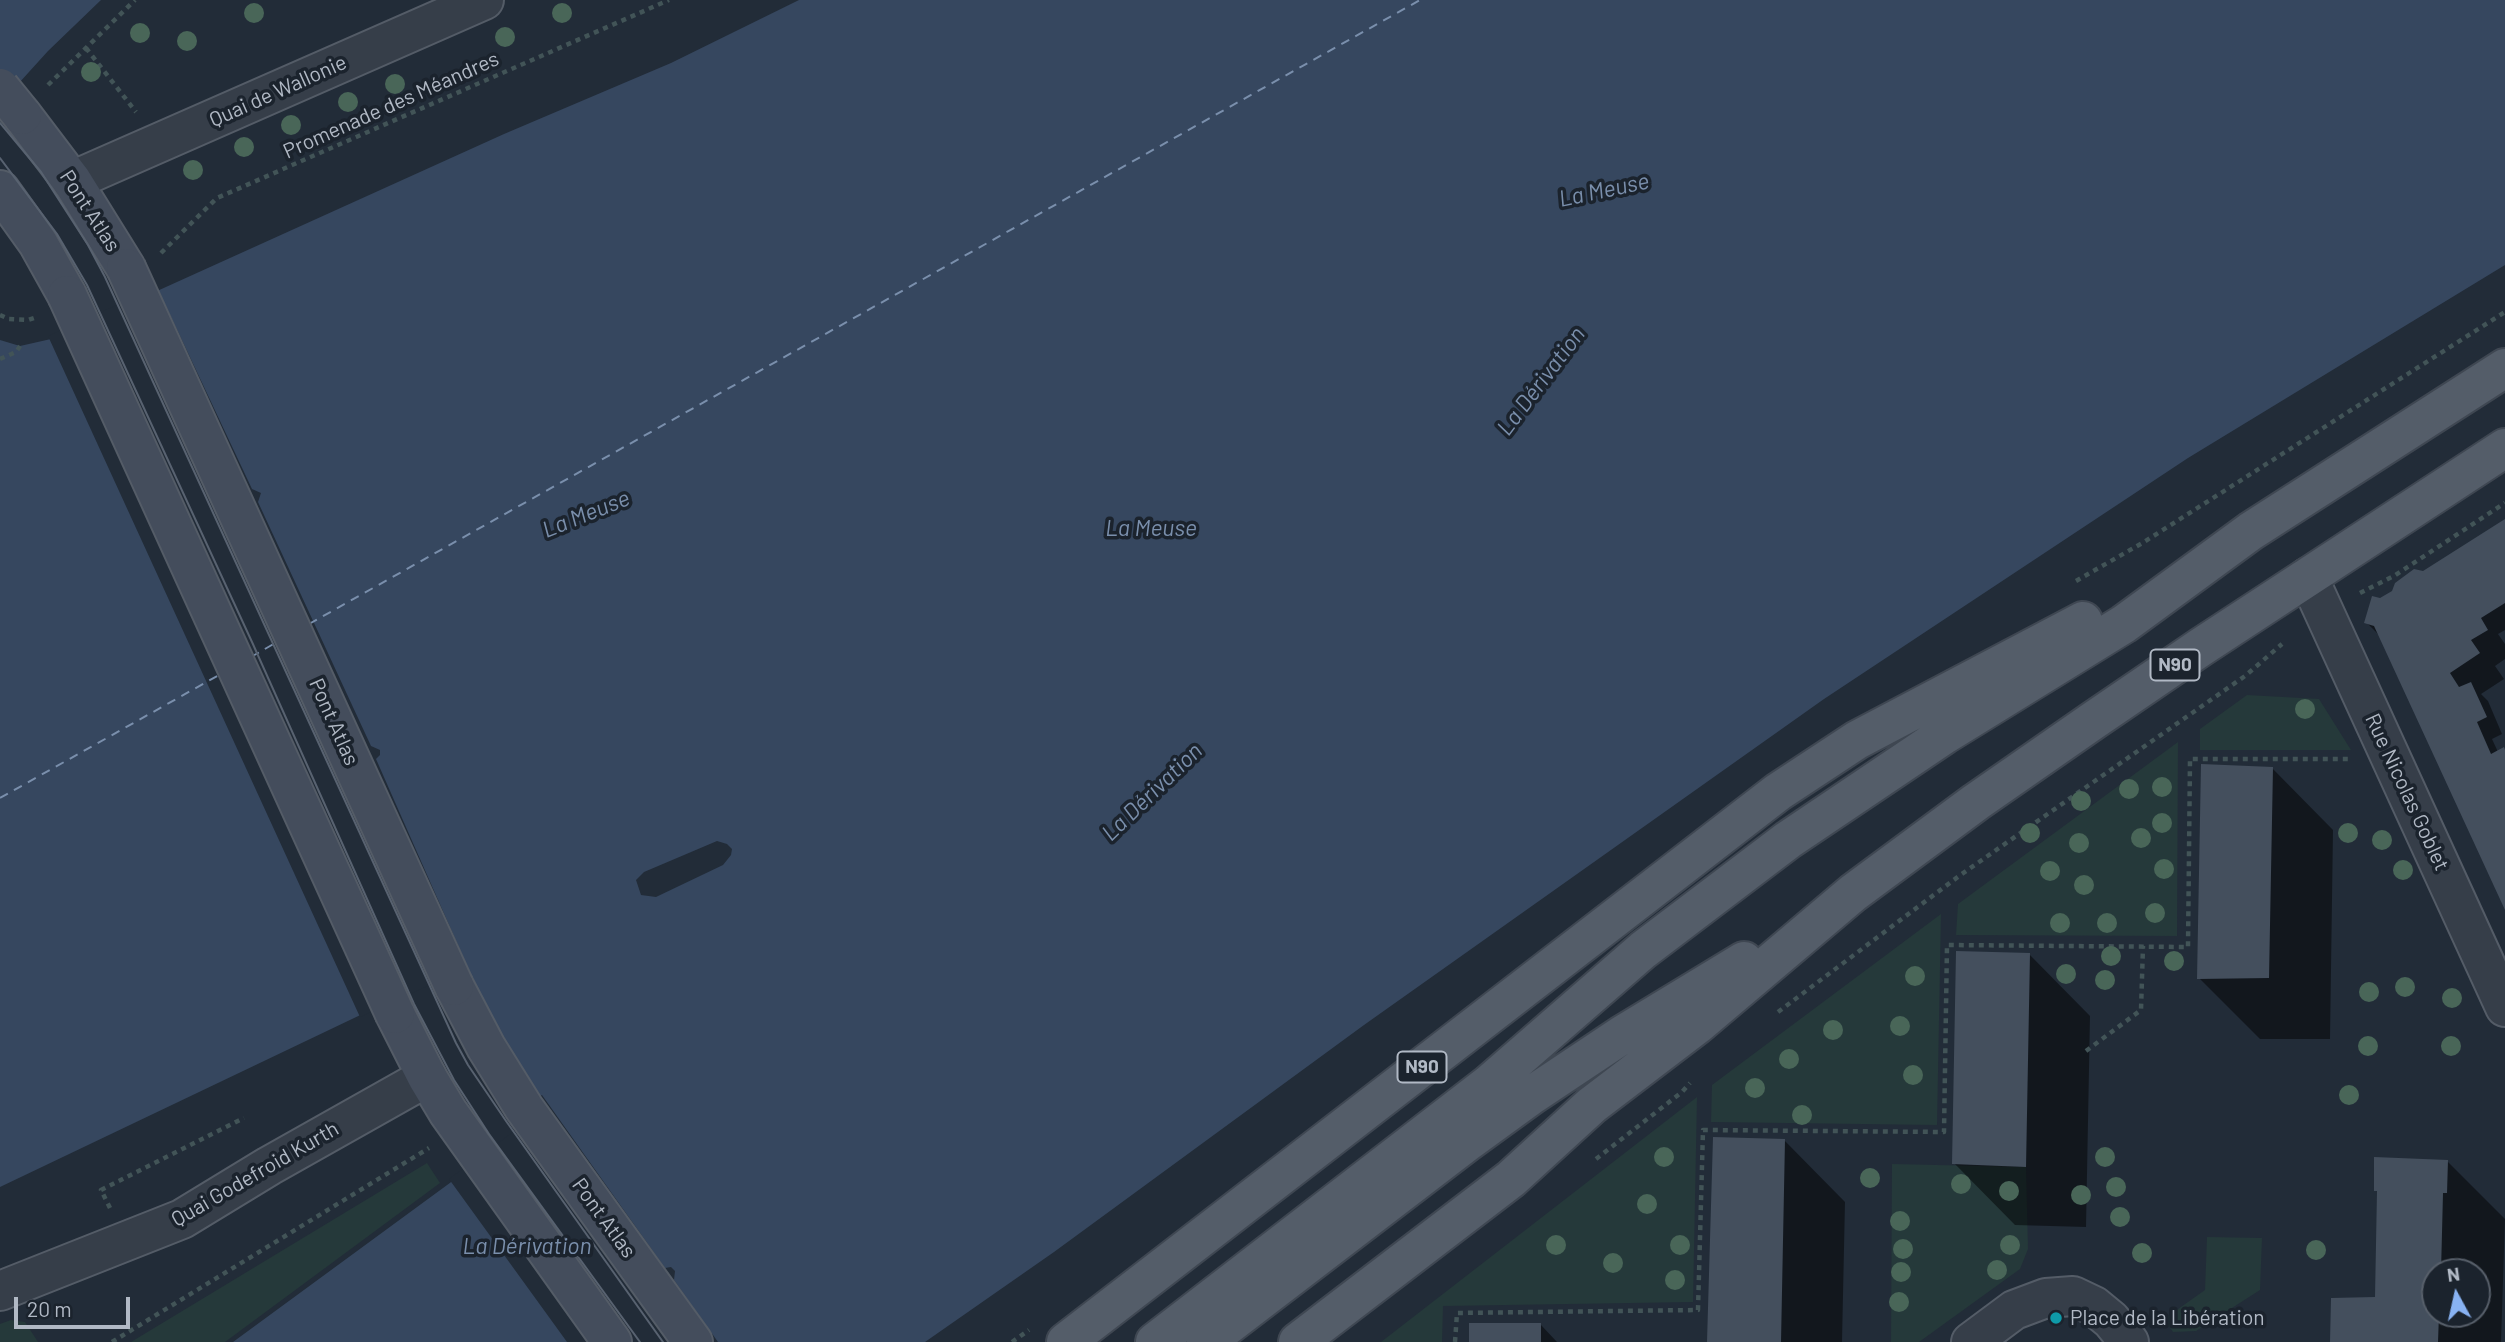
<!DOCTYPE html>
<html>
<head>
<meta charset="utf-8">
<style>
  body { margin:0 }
  #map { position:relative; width:2505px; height:1342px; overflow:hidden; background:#222c38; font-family:Barlow,sans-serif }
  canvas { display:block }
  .north { position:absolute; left:2421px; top:1258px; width:70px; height:70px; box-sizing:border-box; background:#1b232d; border:2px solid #575f6a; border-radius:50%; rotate:352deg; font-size:19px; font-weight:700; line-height:28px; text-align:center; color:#b1b9c5 }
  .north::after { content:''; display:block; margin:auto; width:24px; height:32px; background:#88b2f2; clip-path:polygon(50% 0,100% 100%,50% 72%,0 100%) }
  .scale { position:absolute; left:14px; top:1297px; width:116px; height:32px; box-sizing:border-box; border:4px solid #b1b9c5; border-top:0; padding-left:9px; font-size:21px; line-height:24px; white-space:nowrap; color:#b1b9c5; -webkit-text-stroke:5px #1b232d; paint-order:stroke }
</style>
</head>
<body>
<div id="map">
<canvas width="2505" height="1342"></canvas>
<div class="north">N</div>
<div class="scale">20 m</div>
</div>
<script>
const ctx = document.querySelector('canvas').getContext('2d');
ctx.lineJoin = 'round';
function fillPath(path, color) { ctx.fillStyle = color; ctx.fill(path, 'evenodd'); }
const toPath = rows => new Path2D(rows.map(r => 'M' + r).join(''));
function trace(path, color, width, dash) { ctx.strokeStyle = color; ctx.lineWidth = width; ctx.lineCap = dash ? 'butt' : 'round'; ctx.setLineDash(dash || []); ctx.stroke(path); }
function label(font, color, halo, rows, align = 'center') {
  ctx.font = font + ' Barlow,sans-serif'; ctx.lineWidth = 7; ctx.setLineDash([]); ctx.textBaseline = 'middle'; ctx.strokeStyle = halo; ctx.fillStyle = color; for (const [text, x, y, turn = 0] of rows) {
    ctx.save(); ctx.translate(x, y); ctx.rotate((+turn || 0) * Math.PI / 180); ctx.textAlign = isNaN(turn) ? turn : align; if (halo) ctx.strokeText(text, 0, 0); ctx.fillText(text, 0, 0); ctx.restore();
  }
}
fillPath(toPath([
  [2247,695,2319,699,2351,750,2200,750,2200,729],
  [2178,742,2177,936,1956,935,1958,904],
  [1941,914,1937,1125,1711,1122,1712,1085],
  [1697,1097,1693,1302,1443,1306,1442,1342,1381,1342],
  [427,1163,440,1183,225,1342,131,1342],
  [1892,1164,2026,1167,2028,1249,2020,1269,1919,1342,1891,1342],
  [2207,1237,2262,1238,2260,1290,2196,1331,2173,1332,2164,1319,2205,1290],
  [11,1320,25,1322,38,1342,0,1342,0,1324]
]), '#25393a');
fillPath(toPath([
  [0,0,101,0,48,51,0,104],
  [799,0,2505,0,2505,265,2188,458,1824,699,1364,1025,1054,1252,925,1342,233,1342,548,1111,461,967,0,1187,0,340,20,346,51,339,504,134,671,63],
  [717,841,727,844,732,849,731,855,723,865,656,897,641,895,636,880,644,872]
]), '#36475f');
fillPath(toPath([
  [157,287,252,489,261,493,258,502,371,746,380,750,380,755,376,759,472,977,465,980,460,971,360,1017,48,336],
  [542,1095,665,1268,671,1267,675,1271,674,1280,718,1342,567,1342,449,1179,543,1110,536,1099]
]), '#222c38');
fillPath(toPath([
  [2505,521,2505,630,2498,634,2505,644,2505,659,2495,666,2504,679,2481,694,2488,701,2502,734,2492,739,2498,752,2505,751,2505,906,2382,638,2366,622,2381,600],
  [2272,768,2333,830,2330,1039,2260,1039,2199,978],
  [2029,954,2090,1016,2086,1227,2015,1225,1954,1163],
  [1784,1140,1845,1202,1842,1342,1709,1342],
  [2447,1161,2505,1219,2501,1342,2332,1342,2376,1299,2379,1193,2376,1190],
  [2435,1272,2477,1272,2477,1314,2435,1314],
  [1541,1325,1557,1342,1470,1342]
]), '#0007');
trace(toPath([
  [309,624,1420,0],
  [251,657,277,642],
  [0,798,219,675]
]), '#7a8fac', 2, [9, 7]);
fillPath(toPath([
  [2505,519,2505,603,2481,618,2488,630,2471,640,2480,653,2450,673,2459,687,2471,682,2487,717,2477,722,2491,754,2504,747,2505,750,2505,910,2374,626,2364,623,2372,596,2380,598,2392,591,2395,583,2414,569,2423,571],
  [2201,764,2273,767,2269,978,2197,979],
  [1956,951,2030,953,2026,1167,1952,1164],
  [1713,1137,1785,1139,1781,1342,1707,1342],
  [2374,1157,2448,1160,2447,1193,2443,1193,2441,1272,2435,1272,2435,1314,2439,1314,2438,1342,2330,1342,2331,1298,2375,1297,2377,1191,2374,1191],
  [1469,1323,1541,1323,1541,1342,1469,1342]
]), '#444f5d');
const street = toPath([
  [72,181,484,0],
  [2308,577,2505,1007],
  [0,1291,182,1219,269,1166,427,1077],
  [1971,1342,2014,1310,2046,1298,2073,1296,2094,1306,2111,1320,2129,1342]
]);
const secondary = toPath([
  [22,115,72,181,126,268],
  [0,190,38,243,67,295],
  [454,986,486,1047,524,1108,693,1342],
  [395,1014,427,1077,448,1112,612,1342]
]);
const primary = toPath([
  [1066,1342,1778,792,1857,740,2083,621],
  [1155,1342,1489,1084,1643,950,1788,840,1944,735,2124,624,2251,531,2505,368],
  [1206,1342,1466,1143,1532,1095,1622,1035,1744,961],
  [1298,1342,1511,1179,1592,1105,1697,1025,1853,893,1976,802,2094,720,2201,647,2505,448]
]);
trace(street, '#545c67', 42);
trace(secondary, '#545c67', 42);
trace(primary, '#3f4752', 42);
trace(toPath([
  [86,48,136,112],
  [48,85,135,0],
  [161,253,217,198,669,0],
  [0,315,9,319,28,320,37,317],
  [0,359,16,352,20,346],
  [2076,581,2144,542,2505,312],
  [2360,593,2394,576,2505,503],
  [1778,1012,1959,876,2245,676,2282,644],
  [2086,1051,2141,1010,2143,946],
  [1596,1159,1682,1092,1690,1083],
  [110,1208,101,1190,244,1118],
  [112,1342,429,1148],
  [1012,1342,1029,1330],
  [1455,1342,1457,1313,1698,1310,1703,1130,1944,1132,1947,945,2188,947,2190,759,2348,759]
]), '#425457', 4.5, [5, 5]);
trace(street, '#363e49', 38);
trace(secondary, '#444d5c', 38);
trace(primary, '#545d69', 38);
trace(toPath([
  [0,123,41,172,88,245,105,277,456,1043,468,1065,506,1121,663,1342],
  [0,158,57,234,87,285,252,642,414,1004,454,1080,489,1134,640,1342]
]), '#586270', 2);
const secondaryBridge = toPath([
  [0,88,22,115],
  [126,268,454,986],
  [67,295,395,1014]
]);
trace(secondaryBridge, '#545c67', 42, []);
trace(secondaryBridge, '#444d5c', 38);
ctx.fillStyle = '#496658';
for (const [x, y] of [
  [254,13],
  [562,13],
  [140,33],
  [505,37],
  [187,41],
  [91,72],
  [395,84],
  [348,102],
  [291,125],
  [244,147],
  [193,170],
  [2305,709],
  [2162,787],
  [2129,789],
  [2081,801],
  [2162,823],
  [2030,833],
  [2348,833],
  [2141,838],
  [2382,840],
  [2079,843],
  [2164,869],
  [2403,870],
  [2050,871],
  [2084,885],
  [2155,913],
  [2060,923],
  [2107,923],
  [2111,956],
  [2174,961],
  [2066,974],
  [1915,976],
  [2105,980],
  [2405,987],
  [2369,992],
  [2452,998],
  [1900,1026],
  [1833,1030],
  [2368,1046],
  [2451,1046],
  [1789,1059],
  [1913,1075],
  [1755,1088],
  [2349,1095],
  [1802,1115],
  [1664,1157],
  [2105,1157],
  [1870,1178],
  [1961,1184],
  [2116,1187],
  [2009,1191],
  [2081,1195],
  [1647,1204],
  [2120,1217],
  [1900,1221],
  [1556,1245],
  [1680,1245],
  [2010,1245],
  [1903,1249],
  [2316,1250],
  [2142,1253],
  [1613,1263],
  [1997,1270],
  [1901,1272],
  [1675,1280],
  [1899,1302]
]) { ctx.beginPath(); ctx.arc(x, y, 10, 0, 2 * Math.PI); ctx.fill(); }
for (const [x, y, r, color] of [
  [2056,1318,7,"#0f9aa8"]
]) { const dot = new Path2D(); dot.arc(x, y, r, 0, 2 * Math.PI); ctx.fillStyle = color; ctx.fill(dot); trace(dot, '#1b232d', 2.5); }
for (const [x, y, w] of [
  [2175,665,49],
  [1422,1067,49]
]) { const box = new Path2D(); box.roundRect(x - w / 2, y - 15.5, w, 31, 5); ctx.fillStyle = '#1b232d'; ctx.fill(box); trace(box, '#b1b9c5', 2); }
label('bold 19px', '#b1b9c5', null, [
  ["N90",2175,665],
  ["N90",1422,1067]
]);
label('21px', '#b1b9c5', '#1b232d', [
  ["Quai de Wallonie",278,91,-24],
  ["Promenade des Méandres",391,105,-24],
  ["Pont Atlas",90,211,57],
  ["Pont Atlas",334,722,66],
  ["Rue Nicolas Goblet",2407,792,65],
  ["Quai Godefroid Kurth",255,1174,-30],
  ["Pont Atlas",604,1218,54]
]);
label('21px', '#b1b9c5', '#1b232d', [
  ["Place de la Libération",2070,1318]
], 'left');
label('italic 23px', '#7a8fac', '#1b232d', [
  ["La Meuse",1604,190,-12],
  ["La Dérivation",1541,381,-53],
  ["La Meuse",586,514,-22],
  ["La Meuse",1151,528],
  ["La Dérivation",1152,792,-44],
  ["La Dérivation",527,1246]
]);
</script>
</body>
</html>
